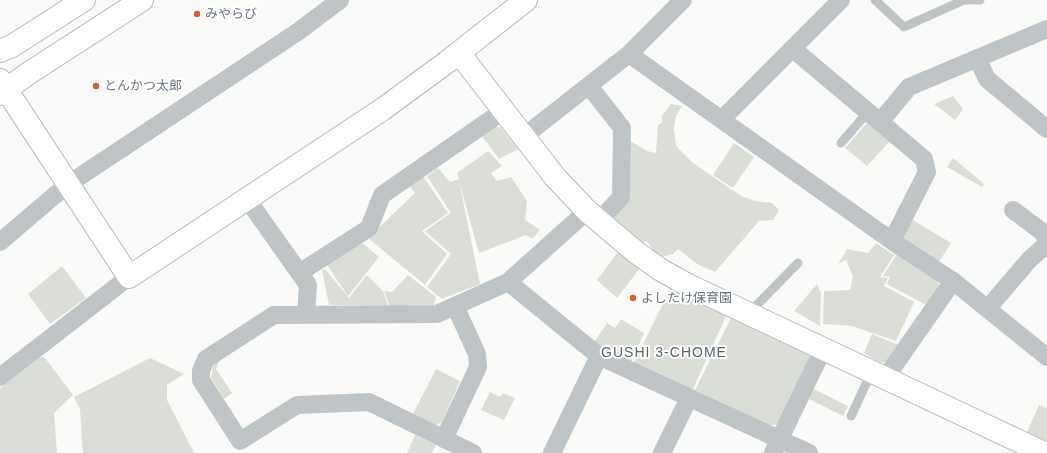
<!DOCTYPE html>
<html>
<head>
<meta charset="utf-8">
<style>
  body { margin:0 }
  canvas { display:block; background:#fafaf8 }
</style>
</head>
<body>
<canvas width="1047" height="453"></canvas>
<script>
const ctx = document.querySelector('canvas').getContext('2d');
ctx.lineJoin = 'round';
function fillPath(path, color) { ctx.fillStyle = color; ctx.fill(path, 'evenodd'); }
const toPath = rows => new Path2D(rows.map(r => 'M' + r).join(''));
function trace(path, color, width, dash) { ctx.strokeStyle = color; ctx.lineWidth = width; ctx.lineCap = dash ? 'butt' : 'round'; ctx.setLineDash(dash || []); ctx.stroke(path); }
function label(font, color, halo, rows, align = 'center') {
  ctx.font = font + ' Helvetica,"Noto Sans JP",sans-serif'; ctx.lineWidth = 4; ctx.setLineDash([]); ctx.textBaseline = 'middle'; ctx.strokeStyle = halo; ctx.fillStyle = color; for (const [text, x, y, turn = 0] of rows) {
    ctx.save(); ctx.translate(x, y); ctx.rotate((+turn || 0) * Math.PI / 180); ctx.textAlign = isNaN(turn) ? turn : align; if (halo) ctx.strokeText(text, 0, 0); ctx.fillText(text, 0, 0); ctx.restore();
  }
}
fillPath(toPath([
  [953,96,963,109,955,120,934,104],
  [671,104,682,106,676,116,674,129,676,146,693,163,741,196,755,201,772,203,779,210,773,220,759,221,715,272,697,264,678,249,673,254,661,257,653,251,647,241,641,244,612,221,627,139,647,151,656,153,658,125,663,122,661,117],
  [867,123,890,141,867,166,845,148],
  [495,127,500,127,518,149,499,159,482,136],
  [734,143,754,157,733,188,713,175],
  [488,151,502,166,491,173,497,181,511,177,527,201,525,220,540,230,532,239,526,235,479,253,459,181,480,284,442,299,427,287,451,254,425,231,451,213,427,176,438,168,450,182,459,179,457,173],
  [953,158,984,184,982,187,947,167],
  [423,176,448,213,422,231,447,254,425,285,368,238,415,193,408,184],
  [911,219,951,243,939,262,904,241,902,235],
  [360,241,379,257,348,296,327,265],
  [876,243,894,255,880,277,888,278,884,286,914,302,896,341,852,326,823,324,824,291,850,290,853,276,846,260,838,264,847,249,868,253],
  [618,252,640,268,617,298,597,280],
  [897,254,937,280,939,287,926,305,887,284,890,277,883,276],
  [62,266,86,298,50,324,28,294],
  [325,269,349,298,367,275,383,291,388,305,329,305,322,270],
  [408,275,436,297,434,305,390,306,384,291,392,292],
  [817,284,821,293,820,326,794,311],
  [671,287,727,314,692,391,634,363],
  [732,316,807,350,809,357,778,424,770,426,766,425,695,390],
  [621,319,644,333,631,363,605,350,594,342,607,323,615,328],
  [872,334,899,345,887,361,881,363,864,353],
  [41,357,45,358,73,395,54,413,57,453,0,453,0,388],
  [150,358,184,374,167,385,167,400,194,453,83,453,80,409,74,397],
  [219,361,216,369,232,393,224,399,211,377,214,363],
  [436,369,460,381,442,422,436,425,413,414],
  [814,389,848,406,843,416,809,399],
  [490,392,500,397,503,393,515,398,504,420,481,410],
  [1039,405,1047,408,1047,442,1027,432],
  [415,435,436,445,432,453,407,453]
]), '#daded7');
const secondary = toPath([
  [459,53,555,177,587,211,637,253,661,270,688,285,1044,453],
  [0,80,129,277,383,109,447,62,526,0]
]);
const highway = toPath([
  [0,51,12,46,84,0],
  [0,94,29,73,142,0]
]);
trace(secondary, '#b4b9be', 24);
trace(highway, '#b5b9bc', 24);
trace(toPath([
  [875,0,904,27,964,0,980,0],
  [841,143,868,112],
  [749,313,798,263],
  [851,416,872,371]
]), '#bfc4c7', 9);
trace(toPath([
  [683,0,629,54,892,241,953,281,1047,357],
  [793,49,924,159,927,172,892,241],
  [977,58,987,79,1047,129],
  [589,86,622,128,621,197,599,221],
  [722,119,841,0],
  [880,122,909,87,1047,29],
  [523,137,629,54],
  [247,199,308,285,306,315],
  [1013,210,1041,231,1047,238],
  [0,242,55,195,82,175,299,31,340,0],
  [299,273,369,228,382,195,503,111],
  [508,282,599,356,809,453],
  [988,308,1029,260,1047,244],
  [0,377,129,277],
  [886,377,953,281],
  [444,439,478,367,477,354,455,306],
  [473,453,369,402,297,405,240,441,201,380,201,371,206,359,274,315,437,314,508,282,587,211],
  [552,453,599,356],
  [662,453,689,398],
  [773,453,823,349]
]), '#bfc4c7', 18);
trace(secondary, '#fff', 22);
trace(highway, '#fff', 22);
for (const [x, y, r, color] of [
  [197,14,4,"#d3603e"],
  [96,86,4,"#d3603e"],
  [633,298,4,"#d3603e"]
]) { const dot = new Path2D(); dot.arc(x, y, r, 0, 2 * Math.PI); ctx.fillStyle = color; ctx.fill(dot); trace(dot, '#fff', 1.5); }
label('13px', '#677580', '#fff', [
  ["みやらび",205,14],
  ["とんかつ太郎",104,86],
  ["よしたけ保育園",641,298]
], 'left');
ctx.letterSpacing = '1px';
label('14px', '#59636c', '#fff', [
  ["GUSHI 3-CHOME",664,353]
]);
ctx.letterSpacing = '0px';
</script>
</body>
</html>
